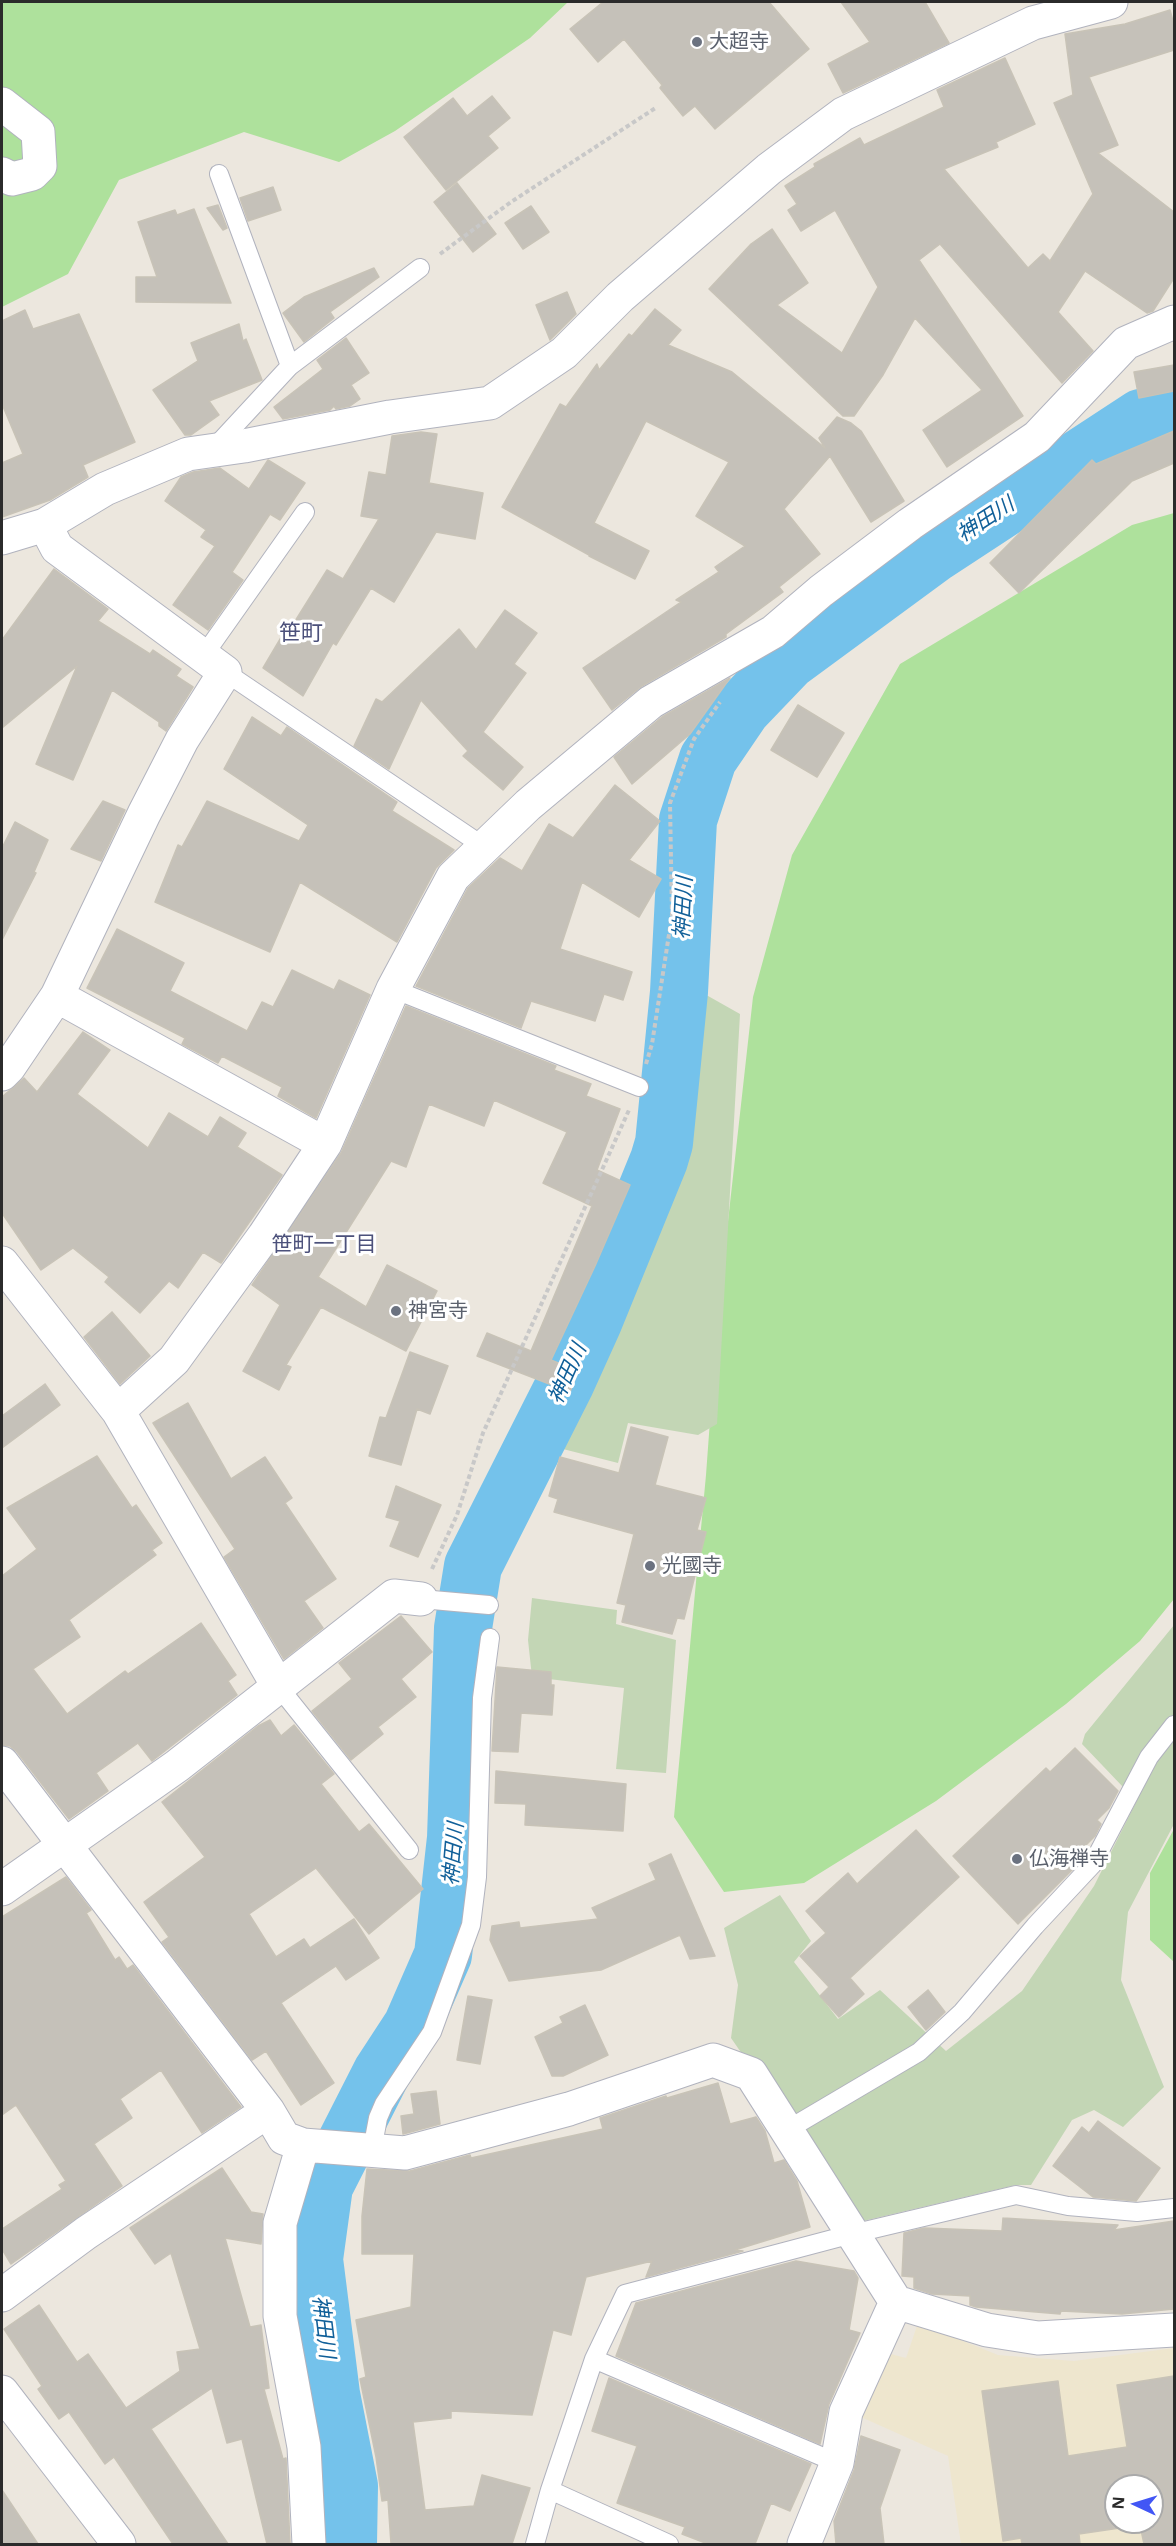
<!DOCTYPE html>
<html>
<head>
<meta charset="utf-8">
<style>
  body { margin:0 }
  #map { position:relative; width:1176px; height:2546px; overflow:hidden; background:#ece7de; font-family:"Open Sans",sans-serif }
  canvas { display:block }
  .frame { position:absolute; inset:0; border:3px solid #2b2b2b; pointer-events:none }
  .north { position:absolute; left:1104px; top:2474px; width:60px; height:60px; box-sizing:border-box; background:#fff; border:2px solid #aaa; border-radius:50%; rotate:274deg; font-size:16px; font-weight:700; line-height:24px; text-align:center; color:#2b2b2b }
  .north::after { content:''; display:block; margin:auto; width:21px; height:27px; background:#4256f5; clip-path:polygon(50% 0,100% 100%,50% 72%,0 100%) }
</style>
</head>
<body>
<div id="map">
<canvas width="1176" height="2546"></canvas>
<div class="frame"></div>
<div class="north">N</div>
</div>
<script>
const ctx = document.querySelector('canvas').getContext('2d');
ctx.lineJoin = 'round';
function fillPath(path, color) { ctx.fillStyle = color; ctx.fill(path, 'evenodd'); }
const toPath = rows => new Path2D(rows.map(r => 'M' + r).join(''));
function trace(path, color, width, dash) { ctx.strokeStyle = color; ctx.lineWidth = width; ctx.lineCap = dash ? 'butt' : 'round'; ctx.setLineDash(dash || []); ctx.stroke(path); }
function label(font, color, halo, rows, align = 'center') {
  ctx.font = font + ' "Open Sans","Noto Sans JP",sans-serif'; ctx.lineWidth = 6; ctx.setLineDash([]); ctx.textBaseline = 'middle'; ctx.strokeStyle = halo; ctx.fillStyle = color; for (const [text, x, y, turn = 0] of rows) {
    ctx.save(); ctx.translate(x, y); ctx.rotate((+turn || 0) * Math.PI / 180); ctx.textAlign = isNaN(turn) ? turn : align; if (halo) ctx.strokeText(text, 0, 0); ctx.fillText(text, 0, 0); ctx.restore();
  }
}
fillPath(toPath([
  [918,2323,998,2355,1074,2361,1174,2348,1174,2544,961,2544,948,2456,861,2417,887,2353,906,2358],
  [1116,2486,1152,2486,1152,2522,1116,2522]
]), '#eee6ce');
fillPath(toPath([
  [2,2,568,2,530,38,395,131,339,162,244,132,119,180,68,274,2,307],
  [1174,513,1174,1599,1140,1641,1066,1704,936,1801,804,1883,724,1892,674,1817,706,1475,718,1311,753,997,792,855,900,664,1132,525],
  [1174,1829,1174,1962,1150,1940,1150,1873]
]), '#aee19c');
fillPath(toPath([
  [701,992,740,1014,717,1424,698,1435,628,1423,618,1463,559,1448,658,1229],
  [532,1598,617,1610,616,1624,676,1640,666,1773,616,1769,624,1688,532,1677,528,1640],
  [1174,1625,1174,1717,1123,1787,1082,1744,1085,1734],
  [1174,1740,1174,1824,1128,1912,1121,1980,1164,2087,1123,2127,1094,2110,1072,2120,1031,2185,1016,2185,859,2222,731,2038,738,1985,724,1928,780,1895,811,1941,794,1962,838,2019,880,1990,946,2051,1022,1991,1094,1886,1156,1762]
]), '#c3d6b5');
trace(toPath([
  [348,2544,349,2486,331,2394,314,2259,324,2186,382,2072,412,2026,443,1955,456,1838,463,1628,473,1566,565,1384,593,1322,659,1160,664,1143,679,992,688,820,708,759,742,709,788,661,935,553,1141,418,1174,410]
]), '#74c2eb', 58);
const building = toPath([
  [603,2,769,2,809,49,715,129,695,106,683,116,660,88,662,85,624,39,598,62,570,29,603,2],
  [841,2,925,2,949,43,843,93,828,64,870,42,841,2],
  [1170,10,1174,25,1174,50,1089,77,1118,145,1098,153,1174,212,1174,278,1153,311,1147,313,1085,271,1058,312,1093,351,1062,383,940,244,919,260,1023,416,947,467,923,430,982,390,915,318,883,375,854,416,843,416,709,289,751,244,772,229,808,283,777,305,842,353,878,287,835,210,801,231,788,210,797,204,785,186,815,167,814,164,860,138,864,145,944,107,937,90,1005,58,1035,124,996,142,998,147,944,169,1028,268,1043,254,1050,261,1093,194,1054,103,1073,95,1065,34,1125,24,1170,10],
  [492,96,510,118,488,136,498,148,446,190,404,137,453,98,467,116,492,96],
  [457,183,496,234,473,252,434,202,457,183],
  [273,187,281,210,248,221,240,198,273,187],
  [218,205,227,228,223,230,207,208,218,205],
  [531,206,549,232,523,249,505,223,531,206],
  [194,209,231,303,136,302,136,277,157,277,138,222,175,210,177,215,194,209],
  [374,268,379,277,330,312,334,318,304,342,283,313,304,297,374,268],
  [567,292,576,314,550,340,536,305,567,292],
  [655,309,681,330,668,345,732,372,825,448,819,438,837,417,851,423,861,431,904,501,871,522,830,456,784,509,820,554,779,587,783,592,726,634,726,637,642,686,612,710,583,668,681,602,676,600,719,572,715,567,745,546,696,516,729,462,646,421,594,523,649,551,635,579,589,556,589,555,502,507,560,404,566,407,597,364,599,370,629,334,632,336,655,309],
  [25,310,33,329,79,314,135,442,83,465,88,477,50,500,2,517,2,463,23,454,2,404,2,321,25,310],
  [239,324,243,341,246,339,262,380,209,401,219,415,191,435,185,435,153,390,198,361,191,343,239,324],
  [346,338,369,373,351,385,360,399,350,406,336,409,334,406,330,410,283,419,274,407,323,369,317,360,346,338],
  [1174,365,1174,391,1139,398,1134,372,1174,365],
  [1174,431,1174,463,1132,481,1019,593,990,563,1092,460,1096,464,1174,431],
  [421,432,437,434,429,483,483,493,475,539,436,532,394,602,371,588,336,645,333,643,303,696,263,668,289,624,292,626,327,570,343,579,379,519,361,516,369,472,386,475,392,436,421,432],
  [268,460,305,483,280,520,270,514,232,572,243,580,208,630,173,605,215,546,201,537,206,530,165,501,181,477,193,472,220,468,249,489,268,460],
  [54,569,108,609,98,621,150,654,153,650,181,669,176,676,193,687,166,731,159,726,159,722,112,690,73,780,36,764,77,666,2,728,2,640,54,569],
  [505,610,537,633,514,664,526,673,483,732,523,767,503,790,463,756,468,751,421,700,389,769,354,746,376,699,382,702,459,629,476,650,505,610],
  [730,678,690,734,632,784,614,757,662,717,730,678],
  [798,705,844,733,817,777,771,750,798,705],
  [252,717,281,736,287,727,397,802,392,811,454,850,436,868,397,942,300,882,270,952,155,902,178,845,182,847,207,801,299,841,308,825,224,769,252,717],
  [615,785,660,821,629,860,661,879,639,917,582,882,560,949,632,972,623,1000,604,994,595,1021,531,1001,521,1028,416,986,468,888,500,858,522,871,549,824,573,838,615,785],
  [103,801,125,810,101,861,71,849,103,801],
  [15,822,48,840,34,872,36,873,2,940,2,848,15,822],
  [117,929,184,963,170,991,247,1031,262,1002,273,1007,292,970,334,990,339,980,370,995,316,1118,278,1096,282,1087,222,1056,218,1063,182,1044,185,1038,87,988,117,929],
  [406,1006,556,1066,554,1070,591,1084,586,1096,620,1109,597,1170,630,1185,595,1266,551,1360,578,1371,570,1392,477,1356,487,1333,531,1351,592,1206,543,1183,567,1132,494,1100,484,1126,429,1104,406,1167,391,1161,318,1277,366,1307,387,1265,437,1291,406,1351,321,1307,286,1365,291,1367,279,1390,243,1371,280,1305,252,1285,341,1153,406,1006],
  [83,1032,110,1050,77,1094,148,1148,169,1113,208,1137,220,1117,246,1133,237,1147,282,1175,221,1263,203,1252,178,1288,169,1281,140,1313,105,1282,109,1277,73,1248,41,1270,2,1213,2,1097,24,1078,37,1092,83,1032],
  [112,1312,150,1356,120,1384,84,1337,112,1312],
  [410,1352,448,1366,430,1414,417,1409,401,1465,369,1456,380,1417,386,1418,410,1352],
  [45,1384,60,1405,2,1448,2,1416,45,1384],
  [188,1403,231,1479,265,1457,292,1498,285,1503,336,1579,304,1601,323,1628,284,1659,224,1557,235,1549,153,1423,188,1403],
  [631,1427,668,1437,655,1485,706,1498,697,1530,706,1532,684,1619,677,1618,672,1634,622,1622,626,1605,617,1603,634,1534,554,1512,558,1499,549,1496,560,1457,619,1473,631,1427],
  [97,1456,132,1508,136,1505,162,1543,152,1550,156,1555,69,1620,80,1637,33,1669,67,1714,125,1671,128,1674,201,1623,236,1675,228,1681,237,1695,152,1761,138,1743,96,1773,108,1791,69,1819,17,1752,10,1746,2,1745,2,1576,37,1549,7,1508,97,1456],
  [396,1486,441,1505,418,1557,390,1546,400,1521,386,1517,396,1486],
  [401,1616,432,1652,401,1679,416,1697,378,1727,383,1734,351,1760,312,1711,352,1679,339,1663,401,1616],
  [497,1667,551,1672,551,1685,554,1685,552,1715,521,1713,518,1752,492,1751,497,1667],
  [270,1720,281,1736,294,1725,334,1774,321,1784,359,1832,369,1824,423,1889,369,1934,316,1868,249,1914,276,1957,304,1939,310,1948,354,1919,379,1958,346,1980,336,1966,281,2003,334,2083,301,2105,266,2051,252,2060,162,1942,169,1937,144,1902,205,1857,162,1802,258,1726,270,1720],
  [1075,1748,1118,1791,1109,1808,1097,1820,1101,1824,1095,1836,1075,1856,1080,1862,1018,1924,953,1856,1046,1768,1050,1772,1075,1748],
  [496,1771,626,1784,623,1831,525,1825,526,1804,495,1803,496,1771],
  [916,1830,959,1877,850,1978,864,1994,839,2017,820,1996,829,1987,800,1956,826,1933,806,1911,848,1873,857,1884,916,1830],
  [671,1854,715,1956,690,1959,680,1935,601,1970,509,1981,490,1940,492,1926,519,1922,520,1928,598,1919,592,1908,656,1880,649,1864,671,1854],
  [66,1877,91,1910,86,1913,115,1960,119,1957,127,1969,133,1965,241,2107,202,2133,161,2070,120,2099,132,2118,94,2144,122,2186,11,2264,2,2249,2,2229,62,2189,59,2185,66,2181,16,2105,2,2115,2,1917,66,1877],
  [928,1990,945,2012,926,2030,908,2007,928,1990],
  [468,1996,492,2000,480,2064,457,2060,468,1996],
  [585,2005,608,2055,563,2076,552,2076,535,2037,563,2023,560,2017,585,2005],
  [718,2083,730,2124,756,2117,765,2131,774,2163,784,2160,797,2181,810,2227,735,2250,743,2251,646,2277,652,2261,586,2277,571,2335,553,2330,532,2415,451,2411,451,2418,413,2422,425,2510,474,2506,482,2475,530,2488,512,2544,391,2544,388,2500,382,2501,376,2457,360,2379,366,2377,356,2320,411,2307,414,2254,362,2254,362,2216,367,2169,410,2171,470,2155,471,2158,603,2129,600,2118,666,2096,667,2098,718,2083],
  [436,2091,440,2124,403,2134,401,2116,414,2114,411,2094,436,2091],
  [1098,2121,1160,2168,1136,2201,1093,2197,1053,2166,1082,2127,1089,2133,1098,2121],
  [222,2168,251,2212,263,2214,261,2244,225,2238,250,2327,261,2325,269,2388,264,2389,283,2459,286,2458,290,2544,267,2544,242,2439,227,2443,212,2388,151,2429,228,2544,173,2544,114,2457,105,2464,69,2412,59,2419,38,2389,42,2386,4,2329,39,2305,77,2362,88,2354,126,2408,180,2371,177,2352,200,2349,171,2253,155,2264,130,2228,222,2168],
  [1003,2218,1118,2225,1114,2230,1174,2221,1174,2309,1122,2314,1061,2311,1060,2314,976,2307,970,2305,970,2296,932,2294,914,2288,914,2277,902,2276,904,2233,924,2228,1002,2231,1003,2218],
  [796,2261,854,2271,858,2278,849,2330,860,2333,829,2404,820,2444,616,2356,636,2303,796,2261],
  [1174,2376,1174,2544,1144,2544,1140,2525,1079,2534,1080,2544,1022,2544,1021,2538,1003,2541,982,2391,1058,2381,1068,2456,1127,2447,1117,2385,1174,2376],
  [1116,2486,1152,2486,1152,2522,1116,2522,1116,2486],
  [609,2378,811,2464,790,2511,771,2503,755,2544,708,2544,682,2534,685,2527,617,2503,637,2446,592,2431,609,2378],
  [861,2436,900,2450,880,2508,884,2544,836,2544,834,2521,854,2470,861,2436],
  [2,2490,38,2544,2,2544,2,2490]
]);
fillPath(building, '#c5c1b9');
trace(building, '#c8c3b7', 1.5);
const service = toPath([
  [219,174,290,366],
  [214,448,290,366,420,268],
  [204,655,305,512],
  [225,672,483,846],
  [393,989,639,1087],
  [421,1599,489,1605],
  [278,1686,409,1850],
  [787,2130,919,2052,962,2012,1035,1926,1092,1865,1149,1757,1174,1725],
  [372,2150,378,2118,384,2104,432,2032,471,1925,477,1877,482,1698,490,1638],
  [594,2359,837,2463],
  [550,2490,669,2544],
  [535,2544,550,2490,594,2359,625,2294,852,2234,1016,2195,1068,2206,1137,2212,1174,2208]
]);
const minor = toPath([
  [2,104,38,132,40,166,32,174,12,179,2,174],
  [2,538,45,525,105,489,188,454,244,446,390,417,490,403,564,353,620,297,769,169,843,114,1033,23,1111,2],
  [57,996,325,1144],
  [2,1074,9,1067,57,996,144,814,182,740,225,672,57,548,45,525],
  [2,1263,118,1411,278,1686],
  [118,1411,174,1360,264,1236,325,1144,393,989,453,877,528,805,651,702,773,632,821,591,910,524,1037,437,1126,343,1174,322],
  [2,1763,268,2111,284,2138,303,2145,405,2153,569,2109,713,2060,751,2074,896,2302,987,2330,1038,2338,1174,2330],
  [2,1889,177,1766,394,1596,421,1599],
  [303,2145,280,2223,280,2316,304,2447,309,2544],
  [2,2295,86,2233,268,2111],
  [2,2392,119,2544],
  [804,2544,837,2463,846,2412,896,2302]
]);
trace(service, '#b1b3be', 20);
trace(minor, '#b1b3be', 35);
trace(toPath([
  [440,254,511,202,657,107],
  [646,1064,652,1044,672,915,670,803,694,739,720,702],
  [432,1569,457,1515,483,1433,629,1110]
]), '#c8c8c8', 4, [4.5, 3]);
trace(service, '#fff', 18);
trace(minor, '#fff', 33);
for (const [x, y, r, color] of [
  [697,42,6,"#6b7280"],
  [396,1311,6,"#6b7280"],
  [650,1566,6,"#6b7280"],
  [1017,1859,6,"#6b7280"]
]) { const dot = new Path2D(); dot.arc(x, y, r, 0, 2 * Math.PI); ctx.fillStyle = color; ctx.fill(dot); trace(dot, '#fff', 2); }
label('20px', '#5b616d', '#fff', [
  ["大超寺",709,42],
  ["神宮寺",408,1311],
  ["光國寺",662,1566],
  ["仏海禅寺",1029,1859]
], 'left');
label('italic 21px', '#116099', '#fff', [
  ["神田川",986,520,-33],
  ["神田川",684,908,-87],
  ["神田川",568,1374,-66],
  ["神田川",454,1854,-85],
  ["神田川",323,2327,83]
]);
label('21px', '#4c517b', '#fff', [
  ["笹町一丁目",324,1245]
]);
label('22px', '#4c517b', '#fff', [
  ["笹町",301,634]
]);
</script>
</body>
</html>
